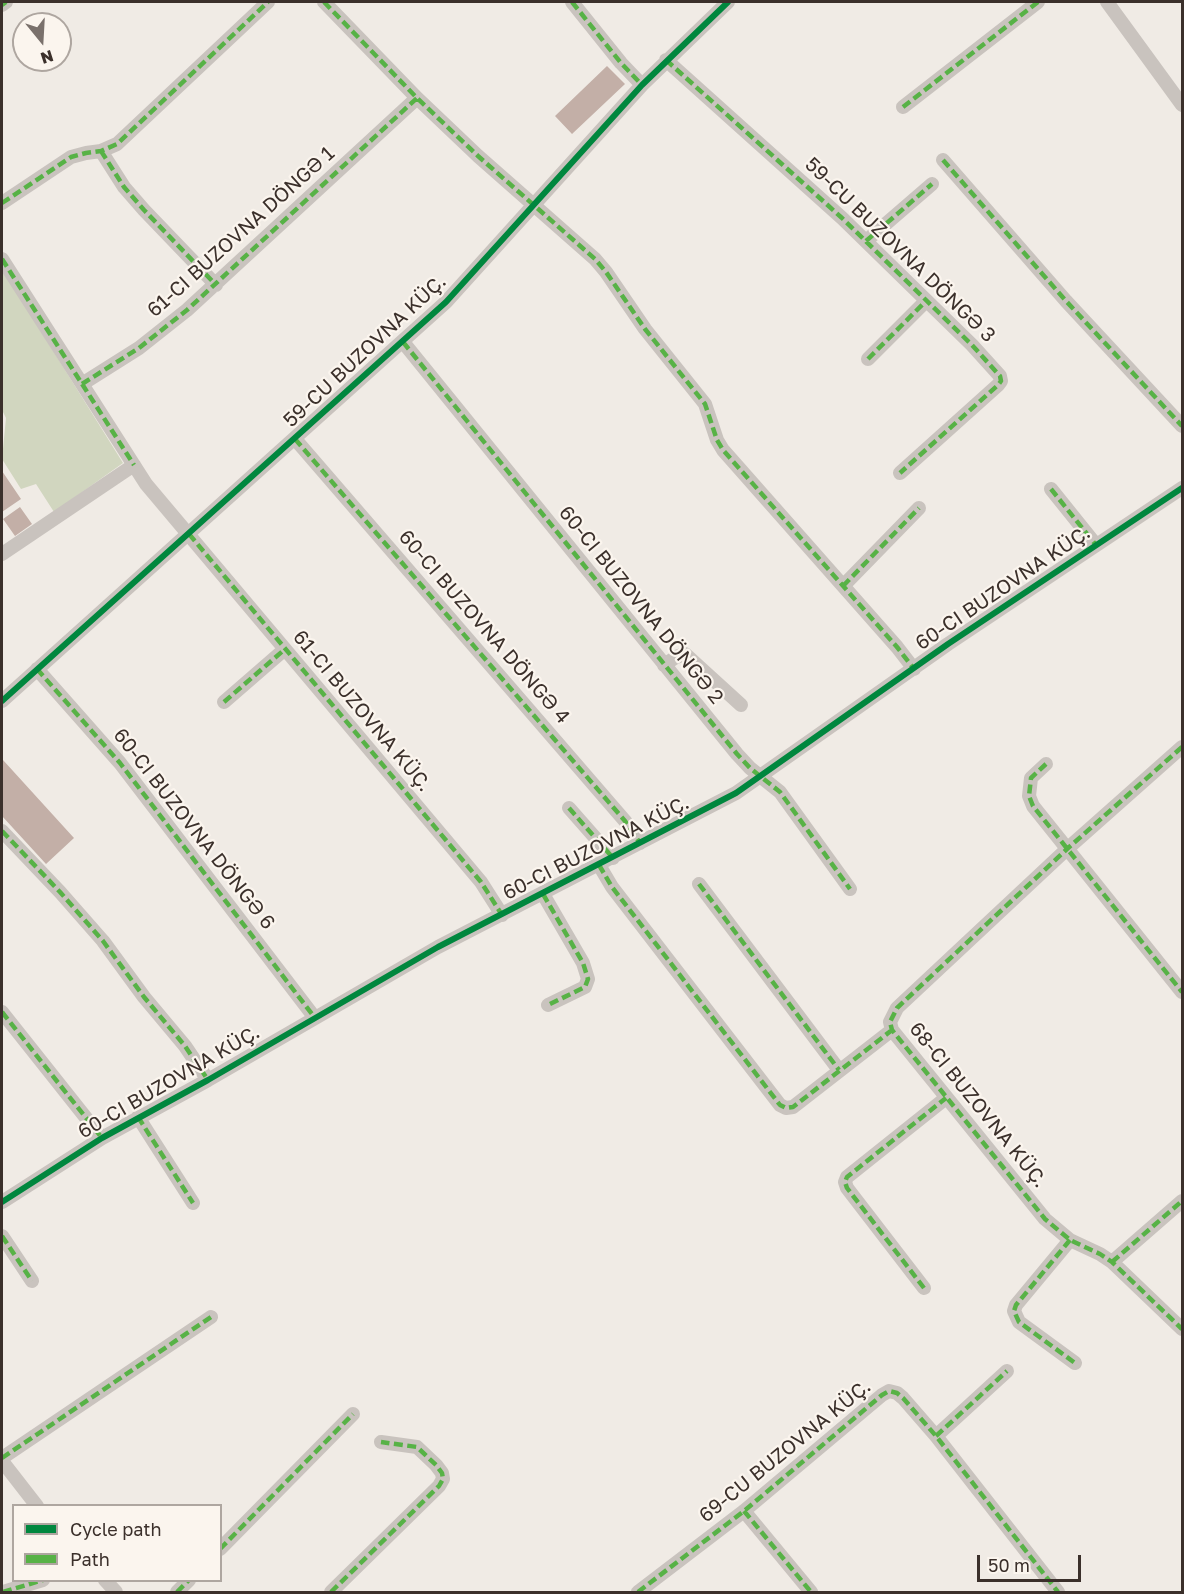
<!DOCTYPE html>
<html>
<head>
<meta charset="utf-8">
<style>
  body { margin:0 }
  #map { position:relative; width:1184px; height:1594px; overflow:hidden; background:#f0ebe5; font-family:"Golos Text",sans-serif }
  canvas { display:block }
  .frame { position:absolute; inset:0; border:3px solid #3b302b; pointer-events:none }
  .legend { position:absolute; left:12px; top:1504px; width:210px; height:78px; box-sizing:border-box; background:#fbf5ee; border:2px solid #aea6a0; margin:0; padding:8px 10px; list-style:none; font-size:18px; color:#3b302b }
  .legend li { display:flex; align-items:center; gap:12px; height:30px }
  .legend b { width:30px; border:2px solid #aea6a0 }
  .north { position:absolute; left:12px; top:12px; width:60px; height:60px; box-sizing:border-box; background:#fbf5ee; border:2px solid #aea6a0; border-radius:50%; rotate:162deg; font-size:16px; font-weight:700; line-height:24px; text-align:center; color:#3b302b }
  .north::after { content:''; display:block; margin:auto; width:21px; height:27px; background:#7a716c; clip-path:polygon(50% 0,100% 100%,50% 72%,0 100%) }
  .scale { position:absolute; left:977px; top:1555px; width:104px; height:27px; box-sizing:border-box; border:3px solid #3b302b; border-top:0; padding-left:8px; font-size:18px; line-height:21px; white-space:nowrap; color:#3b302b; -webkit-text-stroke:4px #fbf5ee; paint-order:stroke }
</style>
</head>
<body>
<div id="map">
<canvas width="1184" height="1594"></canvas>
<div class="frame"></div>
<ul class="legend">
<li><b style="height:8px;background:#00873e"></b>Cycle path</li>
<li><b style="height:8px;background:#57b246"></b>Path</li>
</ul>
<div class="north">N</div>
<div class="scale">50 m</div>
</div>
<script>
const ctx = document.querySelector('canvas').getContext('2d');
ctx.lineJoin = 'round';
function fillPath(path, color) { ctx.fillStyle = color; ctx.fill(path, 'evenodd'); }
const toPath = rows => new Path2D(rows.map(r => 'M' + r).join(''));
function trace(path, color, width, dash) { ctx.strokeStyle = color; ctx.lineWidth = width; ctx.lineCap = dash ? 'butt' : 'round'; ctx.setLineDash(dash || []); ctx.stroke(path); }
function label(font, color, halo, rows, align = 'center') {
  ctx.font = font + ' "Golos Text",sans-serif'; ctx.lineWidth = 4.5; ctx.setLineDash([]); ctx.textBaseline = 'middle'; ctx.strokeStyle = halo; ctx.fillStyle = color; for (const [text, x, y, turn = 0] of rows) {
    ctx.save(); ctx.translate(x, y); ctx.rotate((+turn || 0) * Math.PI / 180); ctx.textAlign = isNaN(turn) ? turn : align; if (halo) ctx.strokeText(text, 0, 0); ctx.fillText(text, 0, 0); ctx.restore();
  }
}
fillPath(toPath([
  [2,269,123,463,54,512,36,484,21,489,2,459,6,418,2,410]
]), '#d1d6bf');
fillPath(toPath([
  [607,66,625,84,572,134,555,116],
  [2,471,21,499,2,512],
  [20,507,32,524,15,536,3,519],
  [3,760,74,838,46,864,2,816,2,762]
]), '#c3afa7');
trace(toPath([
  [324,2,417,98,478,156,595,259,606,272,645,329,705,404,717,440,723,450,897,647,914,669],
  [572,2,621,63,642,85],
  [1107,2,1182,105],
  [2,5,6,2],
  [666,60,842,218,972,345,1000,376,1001,381,998,385,900,473],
  [903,107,1038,2],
  [101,151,124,187,144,210,216,285],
  [943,160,1066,301,1182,426],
  [2,203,71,157,86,153,101,151,117,144,268,2],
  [866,241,932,184],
  [2,259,146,484,481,882,502,915],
  [403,342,737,754,750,768,780,792,850,889],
  [868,359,926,301],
  [82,384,139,348,187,310,417,98],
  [295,439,625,821,640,843],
  [1051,489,1096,545],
  [2,554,134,465],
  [843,586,919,508],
  [664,665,676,657,685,654,741,705],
  [37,669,120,763,315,1018],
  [2,701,446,302,642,85,728,2],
  [224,702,285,649],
  [1182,747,1067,849,897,1008,890,1022,892,1030,1045,1219,1070,1240,1100,1254,1112,1262,1182,1329],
  [1046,764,1031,778,1029,796,1033,806,1182,992],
  [569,808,613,858],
  [2,831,60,892,103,941,144,997,185,1046,208,1080],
  [599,865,612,887,780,1105,786,1108,793,1107,892,1030],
  [699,884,839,1070],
  [543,894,583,963,588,979,585,987,548,1005],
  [2,1012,102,1138],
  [138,1117,193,1203],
  [2,1202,102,1138,208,1080,438,947,736,793,948,644,1182,488],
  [2,1236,32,1281],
  [1070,1240,1016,1305,1014,1311,1019,1322,1075,1363],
  [1112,1262,1182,1201],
  [924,1288,847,1188,845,1182,847,1177,946,1098],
  [936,1436,1007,1371],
  [2,1458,211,1317],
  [2,1461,37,1506],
  [744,1511,811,1592],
  [220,1549,353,1414],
  [105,1580,116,1592],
  [3,1592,43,1580],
  [177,1592,189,1580],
  [331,1592,439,1486,443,1479,442,1473,436,1465,417,1447,381,1442],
  [638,1592,744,1511,882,1395,889,1391,897,1393,903,1398,936,1436,1058,1592]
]), '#c9c3be', 14);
trace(toPath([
  [324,2,417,98,478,156,595,259,606,272,645,329,705,404,717,440,723,450,897,647,914,669],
  [572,2,621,63,642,85],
  [2,5,6,2],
  [666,60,842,218,972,345,1000,376,1001,381,998,385,900,473],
  [903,107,1038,2],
  [101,151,124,187,144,210,216,285],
  [943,160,1066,301,1182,426],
  [2,203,71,157,86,153,101,151,117,144,268,2],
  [866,241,932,184],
  [2,259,134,465],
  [403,342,737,754,750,768,780,792,850,889],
  [868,359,926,301],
  [82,384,139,348,187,310,417,98],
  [295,439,625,821,640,843],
  [1051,489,1096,545],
  [189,534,481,882,502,915],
  [843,586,919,508],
  [37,669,120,763,315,1018],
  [224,702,285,649],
  [1182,747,1067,849,897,1008,890,1022,892,1030,1045,1219,1070,1240,1100,1254,1112,1262,1182,1329],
  [1046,764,1031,778,1029,796,1033,806,1182,992],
  [569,808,613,858],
  [2,831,60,892,103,941,144,997,185,1046,208,1080],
  [599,865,612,887,780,1105,786,1108,793,1107,892,1030],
  [699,884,839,1070],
  [543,894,583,963,588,979,585,987,548,1005],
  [2,1012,102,1138],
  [138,1117,193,1203],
  [2,1236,32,1281],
  [1070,1240,1016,1305,1014,1311,1019,1322,1075,1363],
  [1112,1262,1182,1201],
  [924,1288,847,1188,845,1182,847,1177,946,1098],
  [936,1436,1007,1371],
  [2,1458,211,1317],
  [744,1511,811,1592],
  [220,1549,353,1414],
  [3,1592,43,1580],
  [177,1592,189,1580],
  [331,1592,439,1486,443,1479,442,1473,436,1465,417,1447,381,1442],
  [638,1592,744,1511,882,1395,889,1391,897,1393,903,1398,936,1436,1058,1592]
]), '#57b246', 4.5, [9, 4.5]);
trace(toPath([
  [2,701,446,302,642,85,728,2],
  [2,1202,102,1138,208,1080,438,947,736,793,948,644,1182,488]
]), '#00873e', 6);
label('20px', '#3b302b', '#fbf5ee', [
  ["61-CI BUZOVNA DÖNGƏ 1",241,232,-42],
  ["59-CU BUZOVNA DÖNGƏ 3",900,250,44],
  ["59-CU BUZOVNA KÜÇ.",365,351,-43],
  ["60-CI BUZOVNA KÜÇ.",1003,588,-34],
  ["60-CI BUZOVNA DÖNGƏ 2",641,605,51],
  ["60-CI BUZOVNA DÖNGƏ 4",484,627,49],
  ["61-CI BUZOVNA KÜÇ.",362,711,50],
  ["60-CI BUZOVNA DÖNGƏ 6",194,829,52],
  ["60-CI BUZOVNA KÜÇ.",596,848,-27],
  ["60-CI BUZOVNA KÜÇ.",169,1082,-30],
  ["68-CI BUZOVNA KÜÇ.",978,1105,51],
  ["69-CU BUZOVNA KÜÇ.",785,1451,-39]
]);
</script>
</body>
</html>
